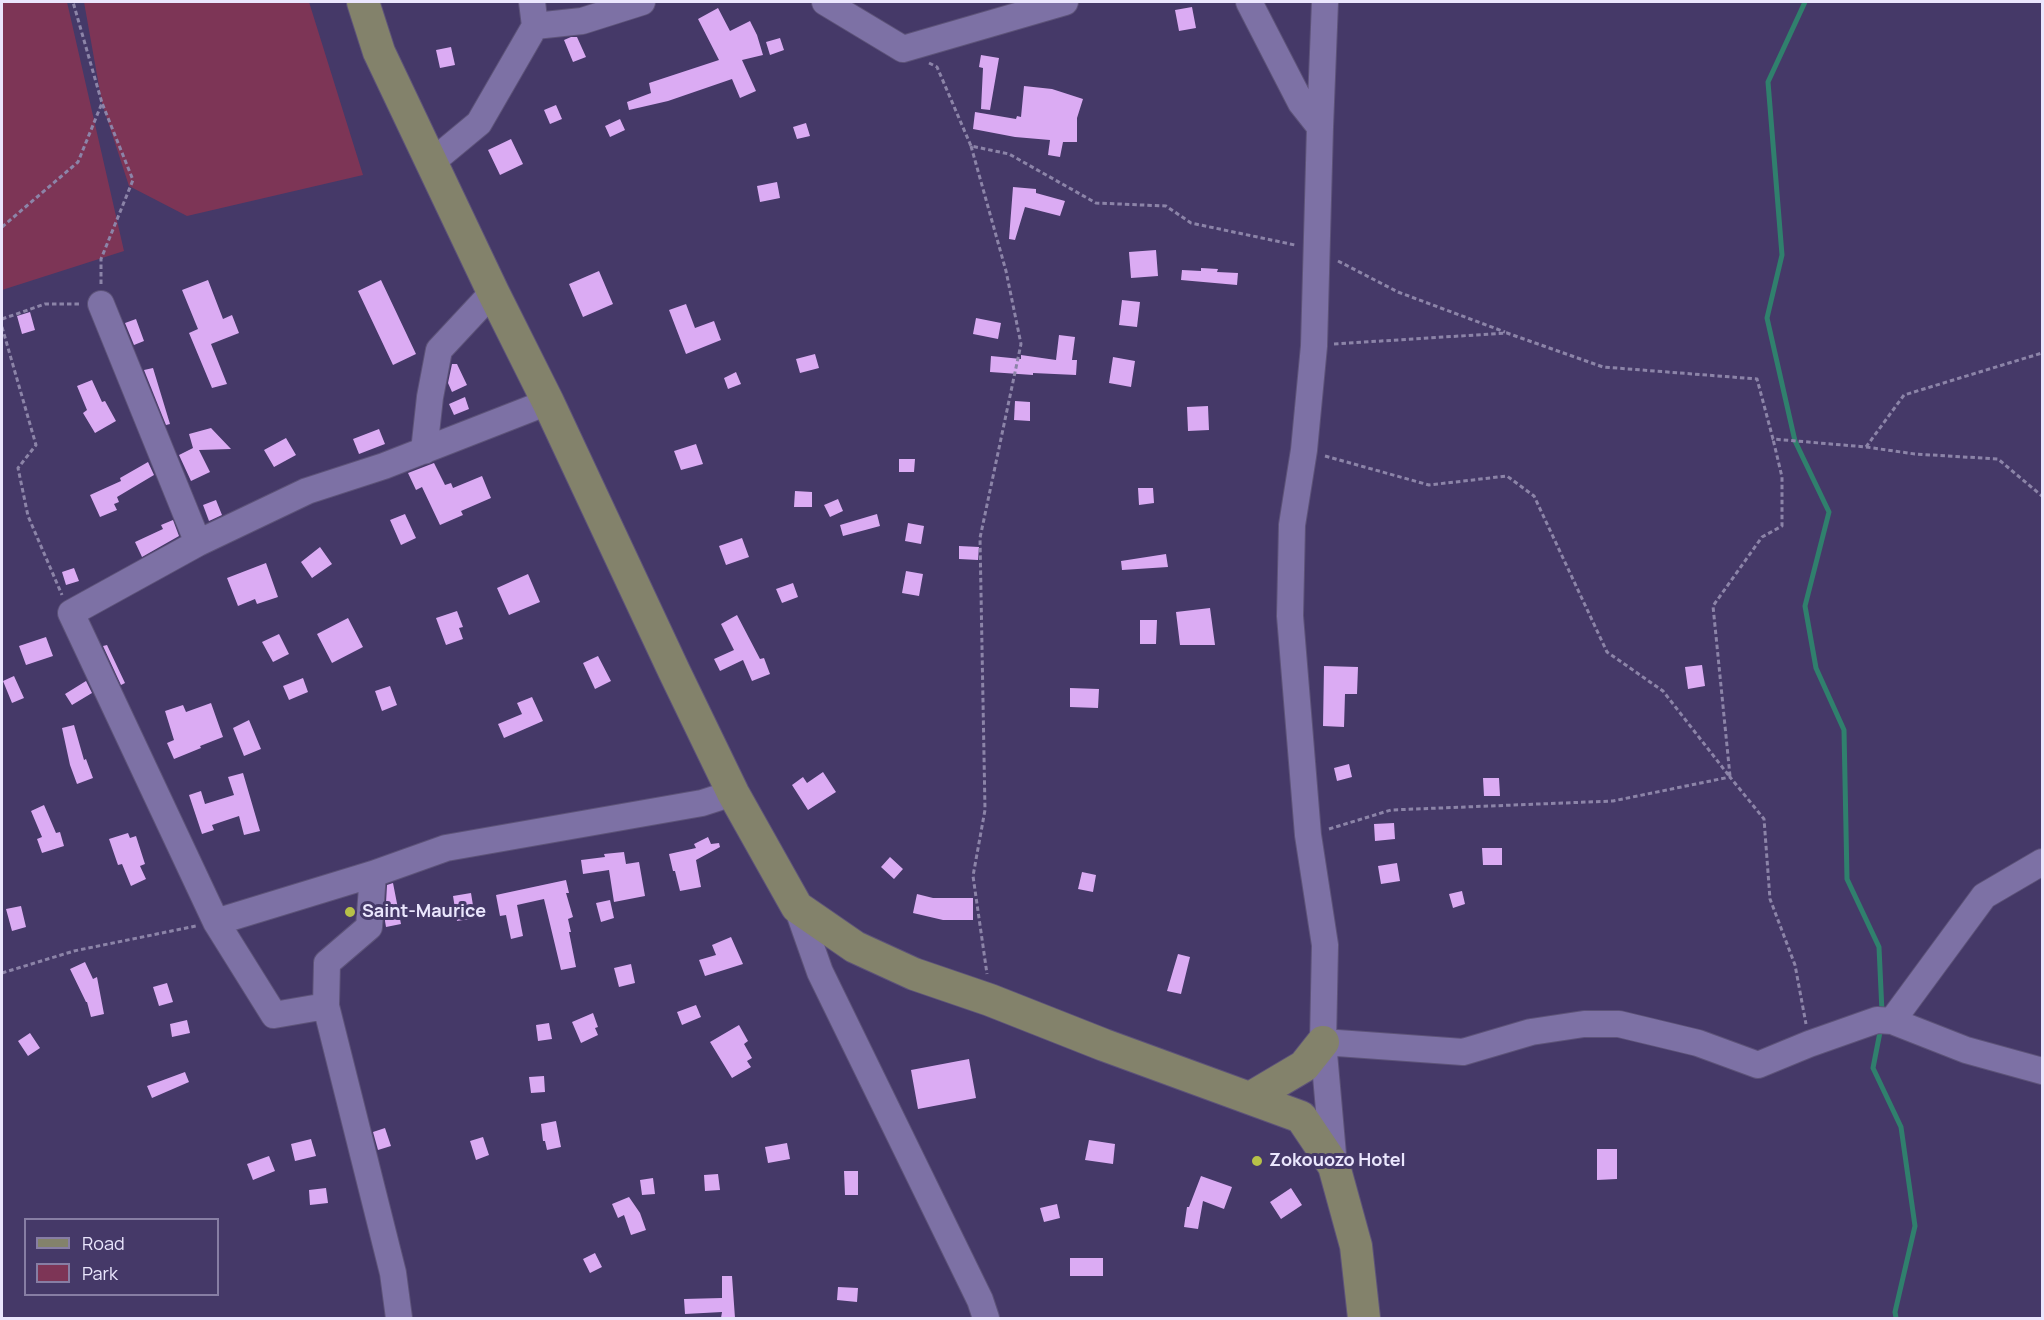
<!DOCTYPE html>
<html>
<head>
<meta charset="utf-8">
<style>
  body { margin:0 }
  #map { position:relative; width:2044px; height:1320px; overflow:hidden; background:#453968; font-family:Manrope,sans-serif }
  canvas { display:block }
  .frame { position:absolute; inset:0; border:3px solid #eae6fd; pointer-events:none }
  .legend { position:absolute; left:24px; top:1218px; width:195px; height:78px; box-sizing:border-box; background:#453968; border:2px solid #877ea4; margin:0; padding:8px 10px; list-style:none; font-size:18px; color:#eae6fd }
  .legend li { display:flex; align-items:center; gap:12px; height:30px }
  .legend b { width:30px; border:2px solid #877ea4 }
</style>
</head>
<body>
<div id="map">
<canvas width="2044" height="1320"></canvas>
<div class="frame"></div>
<ul class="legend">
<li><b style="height:8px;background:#83826b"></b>Road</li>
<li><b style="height:16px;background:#7d3556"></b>Park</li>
</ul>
</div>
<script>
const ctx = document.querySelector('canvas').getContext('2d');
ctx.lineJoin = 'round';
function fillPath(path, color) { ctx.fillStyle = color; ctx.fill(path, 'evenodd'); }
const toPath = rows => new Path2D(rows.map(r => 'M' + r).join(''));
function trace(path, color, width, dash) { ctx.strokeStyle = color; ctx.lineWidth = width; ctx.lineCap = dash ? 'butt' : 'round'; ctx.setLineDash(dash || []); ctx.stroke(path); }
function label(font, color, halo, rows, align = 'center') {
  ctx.font = font + ' Manrope,sans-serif'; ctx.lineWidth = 6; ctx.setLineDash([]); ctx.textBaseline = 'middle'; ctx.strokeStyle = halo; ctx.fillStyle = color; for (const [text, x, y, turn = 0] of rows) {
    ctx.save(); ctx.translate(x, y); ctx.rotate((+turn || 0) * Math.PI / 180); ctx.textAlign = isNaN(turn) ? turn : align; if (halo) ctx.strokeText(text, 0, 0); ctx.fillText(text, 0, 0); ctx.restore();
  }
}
fillPath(toPath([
  [2,2,67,2,124,251,2,290],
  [84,2,309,2,363,175,187,216,129,186,102,103]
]), '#7d3556');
trace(toPath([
  [1805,2,1768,82,1782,255,1767,318,1795,441,1829,512,1805,606,1816,668,1844,730,1847,879,1879,947,1882,1012],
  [1881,1027,1873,1068,1901,1127,1915,1226,1895,1312,1896,1318]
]), '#30806d', 5);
fillPath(toPath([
  [1192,7,1196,28,1179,31,1175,10],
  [718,8,730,31,750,21,757,35,763,55,742,60,756,91,740,98,732,79,668,101,629,110,627,102,651,93,649,83,719,60,698,19],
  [571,37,577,37,586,57,573,62,564,40],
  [780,38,784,50,770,55,766,42],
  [451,47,455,65,440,68,436,50],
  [981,55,999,58,990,110,981,109,983,68,979,67],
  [1024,86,1052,89,1083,99,1077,118,1077,142,1063,142,1060,157,1048,155,1050,140,1015,137,973,129,975,112,1016,119,1017,116,1021,117],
  [556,105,562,119,550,124,544,110],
  [620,119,625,130,610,137,605,126],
  [806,123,810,136,797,139,793,127],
  [511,139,523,164,500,175,488,150],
  [777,182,780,198,760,202,757,186],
  [1013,187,1036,189,1036,193,1065,201,1060,216,1025,207,1015,240,1009,239],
  [1156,250,1158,276,1131,278,1129,252],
  [1201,268,1218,269,1217,272,1238,273,1237,285,1181,280,1182,270,1201,271],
  [599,271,613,304,583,317,569,284],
  [208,280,223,319,232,315,239,333,211,344,227,384,212,388,189,333,198,329,182,290],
  [381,280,416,354,393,365,358,291],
  [1122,300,1140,302,1137,327,1119,325],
  [686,304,695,328,714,321,721,340,686,354,669,310],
  [30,312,35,330,22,334,17,316],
  [976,318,1001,323,998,339,973,334],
  [136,319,144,341,134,345,125,323],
  [1059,335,1075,337,1072,360,1077,360,1076,375,1033,373,1033,375,990,372,991,356,1021,359,1021,355,1056,360],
  [815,354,819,368,800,373,796,359],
  [1113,357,1135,361,1131,387,1109,383],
  [452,364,457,364,467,385,452,392,448,383],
  [153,368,170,424,166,425,144,370],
  [736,372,741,384,728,389,724,378],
  [92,380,102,402,105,401,116,421,95,433,83,413,87,410,77,386],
  [465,397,469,409,454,415,449,404],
  [1015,401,1030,402,1030,421,1014,420],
  [1208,406,1209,430,1188,431,1187,407],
  [211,428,231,449,199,450,210,472,191,481,179,455,193,448,189,434],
  [379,429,385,444,359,454,353,439],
  [286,438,296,455,274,467,264,450],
  [696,444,703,464,681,470,674,451],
  [899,459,915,459,914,472,899,472],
  [148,462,154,475,117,497,119,502,114,504,117,510,100,517,90,495,121,481,120,478],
  [434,463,445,485,451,483,453,488,482,476,491,498,461,511,463,515,440,525,422,487,416,490,408,473],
  [1138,488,1153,488,1154,503,1139,505],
  [795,491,812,492,812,507,794,507],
  [838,499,843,511,830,517,824,505],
  [216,500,222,515,209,521,203,505],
  [405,514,416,538,401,545,390,520],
  [877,514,880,526,843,536,840,525],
  [173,520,179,536,142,557,135,542,163,529,161,525],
  [908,523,924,526,921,544,905,541],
  [742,538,749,557,726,565,719,546],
  [959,546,979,547,978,560,959,559],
  [320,547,332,564,312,578,301,562],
  [1166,554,1168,567,1122,570,1121,561],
  [266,563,278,597,257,604,255,599,238,606,227,578],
  [74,568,79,581,66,585,62,572],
  [906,571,923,574,919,596,902,593],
  [528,574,540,602,509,615,497,588],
  [793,583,798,597,782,603,776,589],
  [1210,608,1215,645,1180,645,1176,612],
  [457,611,463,627,459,628,463,639,446,645,436,618],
  [737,615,760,659,764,658,770,674,752,681,743,660,720,671,714,659,734,650,721,624],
  [348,618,363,647,332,663,317,634],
  [1140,620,1157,620,1156,644,1140,644],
  [279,634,289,654,273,662,262,642],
  [46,637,53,656,26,665,19,646],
  [107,645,125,683,121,685,103,646],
  [598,656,611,681,595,689,583,663],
  [1702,665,1705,686,1688,689,1685,667],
  [1324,666,1358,667,1357,694,1345,694,1344,727,1323,726],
  [14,676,24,698,12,703,3,681],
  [303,678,308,692,289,700,283,686],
  [86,681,92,693,72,705,65,694],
  [390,686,397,705,382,711,375,691],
  [1070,688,1099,689,1098,708,1070,707],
  [532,697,543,721,504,738,498,724,522,714,517,703],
  [211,703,223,737,200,746,201,748,174,759,167,743,174,740,165,711,183,705,186,712],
  [249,720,261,749,244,756,233,728],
  [74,725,84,760,86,759,93,778,77,784,70,765,62,728],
  [1349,764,1352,777,1337,781,1334,768],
  [823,772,836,792,808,810,792,785,803,777,807,783],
  [243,773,260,831,244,835,239,816,212,825,214,830,202,834,189,795,201,791,205,804,234,795,228,777],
  [1483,778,1499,778,1500,796,1484,796],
  [44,805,56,833,60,832,64,846,42,853,37,839,42,837,31,811],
  [1394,823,1395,839,1375,841,1374,824],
  [128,833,130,838,136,836,145,864,140,866,146,879,131,886,122,864,118,865,109,839],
  [708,837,711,844,719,843,720,847,696,860,701,887,680,891,675,871,673,871,669,854,696,848,694,844],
  [1482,848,1502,848,1502,865,1483,865],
  [624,852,626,864,639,862,645,896,614,902,609,870,583,874,581,860,605,857,604,854],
  [890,857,903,869,894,879,881,867],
  [1397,863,1400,881,1381,884,1378,866],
  [1082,872,1096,875,1093,892,1078,889],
  [566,880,569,893,566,893,573,917,568,919,571,932,569,932,576,967,561,970,544,899,517,905,523,936,511,939,506,915,500,916,496,895],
  [393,883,401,924,386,927,385,921,387,885],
  [1462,891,1465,904,1453,908,1449,894],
  [471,893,475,918,457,921,453,896],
  [917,894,933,898,973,898,973,920,943,920,913,913],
  [610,900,614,918,601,922,596,903],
  [21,906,26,927,12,931,6,909],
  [731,937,743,964,705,976,699,960,716,955,712,945],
  [1178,954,1190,957,1181,994,1167,991],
  [85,962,93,979,97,977,104,1014,91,1017,87,1002,86,1002,70,969],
  [631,964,635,983,619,987,614,968],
  [167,983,173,1002,159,1006,153,987],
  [696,1005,701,1017,682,1025,677,1012],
  [593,1013,598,1027,595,1028,598,1035,581,1043,572,1022],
  [187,1020,190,1033,172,1037,170,1024],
  [549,1023,552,1039,538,1041,536,1025],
  [739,1025,748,1041,744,1044,752,1058,747,1061,751,1067,732,1078,710,1042],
  [30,1033,40,1048,28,1056,18,1041],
  [969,1059,976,1098,918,1109,911,1070],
  [185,1072,189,1082,152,1098,147,1086],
  [544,1076,545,1092,531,1093,529,1077],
  [556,1121,561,1147,547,1150,545,1141,543,1141,541,1124],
  [385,1128,391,1146,378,1150,373,1132],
  [483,1137,489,1155,476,1160,470,1141],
  [311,1139,316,1156,295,1161,291,1144],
  [1089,1140,1115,1144,1113,1164,1085,1160],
  [787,1143,790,1159,768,1163,765,1147],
  [1597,1149,1617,1149,1617,1179,1597,1180],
  [269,1156,275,1171,253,1180,247,1164],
  [844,1171,858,1171,858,1195,845,1195],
  [718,1174,720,1190,705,1191,704,1175],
  [1201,1176,1232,1187,1224,1209,1203,1201,1198,1229,1184,1227,1187,1207,1189,1207],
  [653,1178,655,1194,642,1195,640,1180],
  [326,1188,328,1203,310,1205,309,1190],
  [1291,1188,1302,1205,1281,1219,1270,1202],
  [629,1197,640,1213,646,1230,631,1235,624,1215,618,1218,612,1204],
  [1057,1204,1060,1218,1044,1222,1040,1208],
  [595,1253,602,1267,590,1273,583,1259],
  [1070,1258,1103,1258,1103,1276,1070,1276],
  [722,1276,732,1276,735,1318,721,1318,722,1312,685,1314,684,1299,722,1298],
  [838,1287,858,1288,857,1302,837,1300]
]), '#dbabf3');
const minor = toPath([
  [825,2,903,49,1065,2],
  [1249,2,1301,103,1320,127],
  [1325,2,1320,127,1314,346,1304,450,1292,525,1290,616,1308,835,1325,945,1323,1042,1334,1166],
  [535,26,582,21,642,2],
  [432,162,479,123,535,26,532,2],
  [101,304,198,543],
  [424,451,430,397,439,350,493,292],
  [797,907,820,972,980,1300,986,1318],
  [216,922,373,874,446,848,702,803,733,793],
  [326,1006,327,963,369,927,373,874],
  [1892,1021,1984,896,2042,862],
  [1323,1042,1463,1052,1531,1032,1584,1024,1619,1024,1698,1043,1758,1065,1809,1044,1877,1020,1892,1021,1966,1050,2042,1071],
  [399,1318,393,1273,326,1006,274,1015,216,922,71,613,198,543,307,491,384,466,548,402]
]);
const major = toPath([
  [363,2,379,52,493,292,548,402,674,671,733,793,797,907,855,947,914,974,990,1000,1104,1045,1301,1117,1334,1166,1356,1246,1364,1318],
  [1250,1098,1304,1066,1323,1042]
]);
trace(minor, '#5d5379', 28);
trace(major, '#5d5379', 34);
trace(toPath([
  [929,63,937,67,971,146,1009,154,1096,203,1166,206,1191,223,1295,245],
  [971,146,1006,271,1021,344,980,538,985,810,973,876,987,974],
  [2,227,78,162,102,103,73,2],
  [1338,261,1398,292,1505,332],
  [101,284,101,259,133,180,102,103],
  [2,319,45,304,81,304],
  [2,327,36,445,18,468,28,516,62,595],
  [1334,344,1507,333,1603,367,1757,379,1773,439,1866,447,1904,395,2042,353],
  [1866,447,1915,454,1998,459,2042,496],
  [1325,456,1429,485,1507,476,1534,496,1607,652,1663,691,1730,777],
  [1730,776,1713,606,1762,537,1782,526,1782,477,1773,439],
  [1329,829,1391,810,1613,801,1730,777,1764,819,1770,899,1795,965,1806,1024],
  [2,973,74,951,196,926]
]), '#8c84a8', 3, [4.5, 3]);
trace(minor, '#7d71a5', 26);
trace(major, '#83826b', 32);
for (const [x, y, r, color] of [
  [350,912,6,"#b7c148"],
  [1257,1161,6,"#b7c148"]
]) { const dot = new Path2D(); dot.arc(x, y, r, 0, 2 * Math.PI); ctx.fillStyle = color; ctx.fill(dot); trace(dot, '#453968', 2); }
label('bold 18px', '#eae6fd', '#453968', [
  ["Saint-Maurice",362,912],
  ["Zokouozo Hotel",1269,1161]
], 'left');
</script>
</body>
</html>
